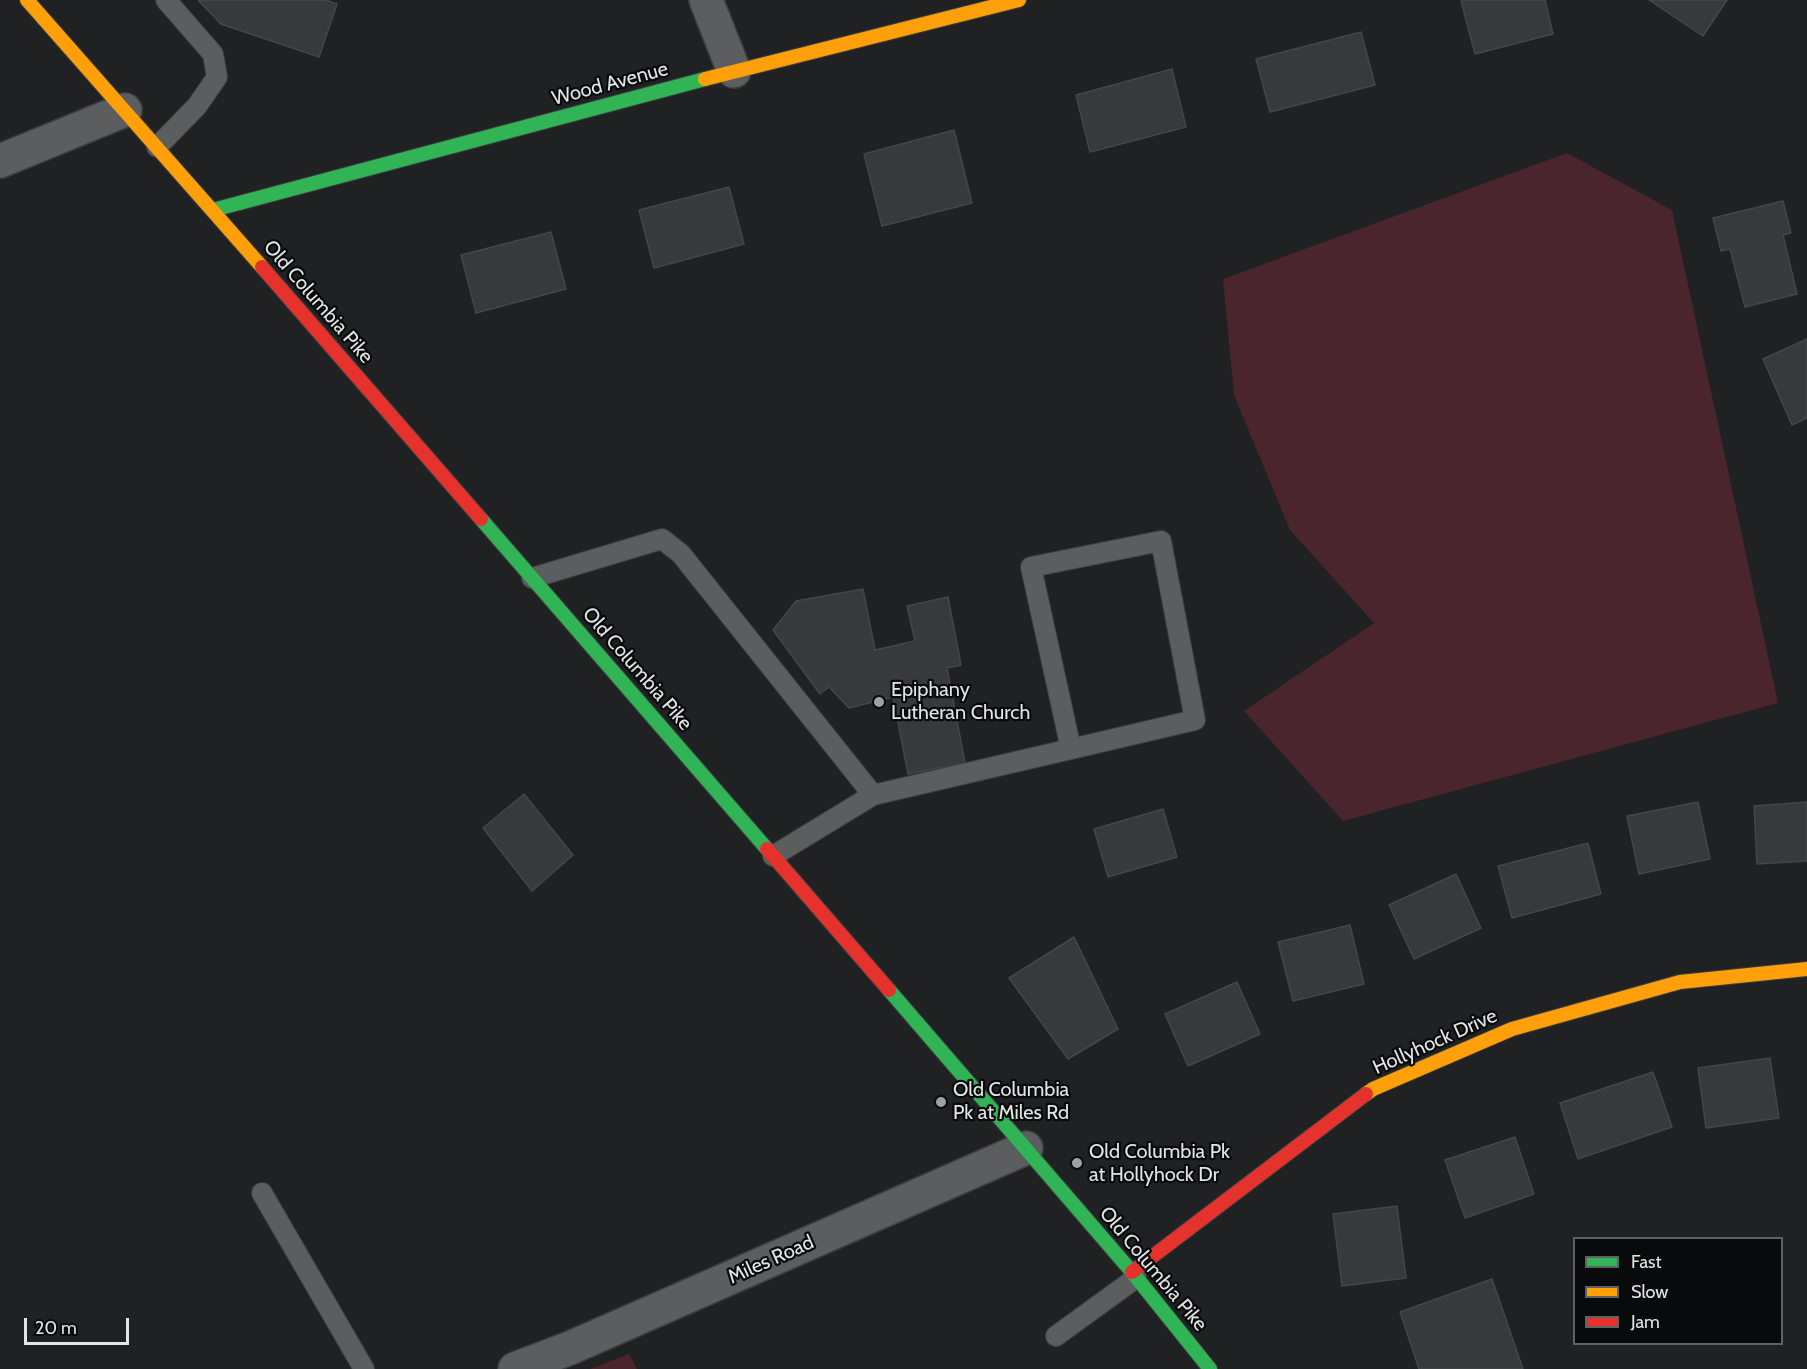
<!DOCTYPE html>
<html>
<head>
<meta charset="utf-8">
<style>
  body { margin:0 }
  #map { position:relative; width:1807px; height:1369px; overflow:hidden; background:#1f2122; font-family:Cabin,sans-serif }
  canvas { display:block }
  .legend { position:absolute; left:1573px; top:1237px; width:210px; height:108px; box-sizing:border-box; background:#090a0b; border:2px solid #606163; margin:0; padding:8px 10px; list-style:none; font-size:18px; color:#e2e4e6 }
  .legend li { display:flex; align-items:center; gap:12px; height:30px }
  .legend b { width:30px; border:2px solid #606163 }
  .scale { position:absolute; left:24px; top:1318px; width:105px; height:27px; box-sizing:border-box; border:3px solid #e2e4e6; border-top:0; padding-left:8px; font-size:18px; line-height:21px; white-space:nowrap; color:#e2e4e6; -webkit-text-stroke:4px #090a0b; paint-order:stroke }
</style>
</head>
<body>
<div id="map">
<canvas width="1807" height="1369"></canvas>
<ul class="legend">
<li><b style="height:8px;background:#30b455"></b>Fast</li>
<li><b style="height:8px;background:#ff9f0a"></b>Slow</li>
<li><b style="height:8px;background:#e5322d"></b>Jam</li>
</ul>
<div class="scale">20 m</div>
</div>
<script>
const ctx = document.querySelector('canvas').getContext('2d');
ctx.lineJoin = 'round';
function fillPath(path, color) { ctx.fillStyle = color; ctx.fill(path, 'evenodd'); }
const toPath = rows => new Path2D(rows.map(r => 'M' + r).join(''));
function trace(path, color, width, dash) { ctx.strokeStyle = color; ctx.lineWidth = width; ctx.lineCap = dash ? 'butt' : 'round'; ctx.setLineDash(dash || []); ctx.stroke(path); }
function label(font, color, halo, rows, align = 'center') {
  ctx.font = font + ' Cabin,sans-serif'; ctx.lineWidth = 4.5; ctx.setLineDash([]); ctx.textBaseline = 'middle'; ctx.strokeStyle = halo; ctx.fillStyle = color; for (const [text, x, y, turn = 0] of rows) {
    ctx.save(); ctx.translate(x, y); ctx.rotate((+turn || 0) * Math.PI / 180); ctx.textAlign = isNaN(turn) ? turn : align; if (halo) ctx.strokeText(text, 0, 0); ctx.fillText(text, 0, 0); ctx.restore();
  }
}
fillPath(toPath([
  [1567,153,1672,210,1778,703,1343,821,1244,711,1374,623,1290,530,1234,395,1223,279],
  [629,1354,637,1369,590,1369]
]), '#4a252d');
const building = toPath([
  [198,0,326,0,337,4,319,57,221,24,198,0],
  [1465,0,1545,0,1553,34,1475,54,1461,1,1465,0],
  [1649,0,1727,0,1703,36,1649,0],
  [1361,32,1375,85,1270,112,1256,59,1361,32],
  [1172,69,1186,127,1090,152,1076,95,1172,69],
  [954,130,972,203,882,226,864,154,954,130],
  [729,187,744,244,654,268,639,210,729,187],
  [1783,201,1791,233,1783,235,1797,294,1745,307,1730,249,1721,251,1713,218,1783,201],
  [551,232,566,289,476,313,461,255,551,232],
  [1807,339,1807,418,1792,425,1763,359,1807,339],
  [863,589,875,650,915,641,907,606,948,597,961,665,947,668,965,763,908,774,893,697,849,708,829,687,820,694,773,630,796,601,863,589],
  [524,794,573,855,532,891,483,828,524,794],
  [1698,802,1710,859,1639,874,1627,816,1698,802],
  [1807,802,1807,861,1757,864,1754,806,1807,802],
  [1163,809,1177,857,1108,877,1094,829,1163,809],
  [1588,843,1601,894,1512,918,1498,866,1588,843],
  [1456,874,1481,928,1414,959,1389,905,1456,874],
  [1350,925,1364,984,1293,1001,1278,942,1350,925],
  [1074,937,1118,1029,1068,1059,1009,978,1074,937],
  [1237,982,1260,1034,1188,1066,1165,1014,1237,982],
  [1770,1058,1779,1118,1706,1128,1698,1068,1770,1058],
  [1653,1072,1672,1127,1578,1159,1560,1103,1653,1072],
  [1515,1137,1534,1194,1465,1218,1445,1160,1515,1137],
  [1397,1206,1406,1278,1342,1286,1333,1214,1397,1206],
  [1492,1279,1523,1369,1419,1369,1400,1312,1492,1279]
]);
fillPath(building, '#37393a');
trace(building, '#444647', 1.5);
const lane = toPath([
  [157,147,197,106,217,77,213,54,166,0],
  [532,578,662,539,681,554,873,795,773,856],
  [873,795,1071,749,1195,720,1161,541,1031,567,1071,749],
  [262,1193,364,1369],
  [1056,1336,1136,1278]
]);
const street = toPath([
  [706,0,734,71],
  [0,161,125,110],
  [515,1369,570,1348,1026,1148]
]);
const fast = toPath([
  [213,210,705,79],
  [481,519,767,849],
  [889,990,1132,1272,1210,1369]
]);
const slow = toPath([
  [27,0,262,267],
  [705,79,1019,0],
  [1366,1094,1373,1089,1512,1029,1680,982,1807,969]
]);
const jam = toPath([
  [262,267,481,519],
  [767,849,889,990],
  [1132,1272,1366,1094]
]);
trace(lane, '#3c3e3f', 22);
trace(street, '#3c3e3f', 36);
trace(fast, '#3c3e3f', 16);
trace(slow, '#3c3e3f', 16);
trace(jam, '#3c3e3f', 16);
trace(lane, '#5b5d5e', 20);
trace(street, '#5b5d5e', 33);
trace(fast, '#30b455', 14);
trace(slow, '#ff9f0a', 14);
trace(jam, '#e5322d', 14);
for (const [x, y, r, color] of [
  [879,702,6,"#9ea0a1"],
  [941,1102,6,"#9ea0a1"],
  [1077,1163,6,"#9ea0a1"]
]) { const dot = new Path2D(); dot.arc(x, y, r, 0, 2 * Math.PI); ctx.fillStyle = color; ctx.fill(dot); trace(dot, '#090a0b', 2); }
label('20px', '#e2e4e6', '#090a0b', [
  ["Wood Avenue",610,84,-15],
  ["Old Columbia Pike",318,302,49],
  ["Old Columbia Pike",637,669,49],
  ["Hollyhock Drive",1435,1042,-24],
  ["Miles Road",771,1260,-24],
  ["Old Columbia Pike",1153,1269,50]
]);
label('20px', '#e2e4e6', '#090a0b', [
  ["Epiphany",891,690],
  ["Lutheran Church",891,713],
  ["Old Columbia",953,1090],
  ["Pk at Miles Rd",953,1113],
  ["Old Columbia Pk",1089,1152],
  ["at Hollyhock Dr",1089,1175]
], 'left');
</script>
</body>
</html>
